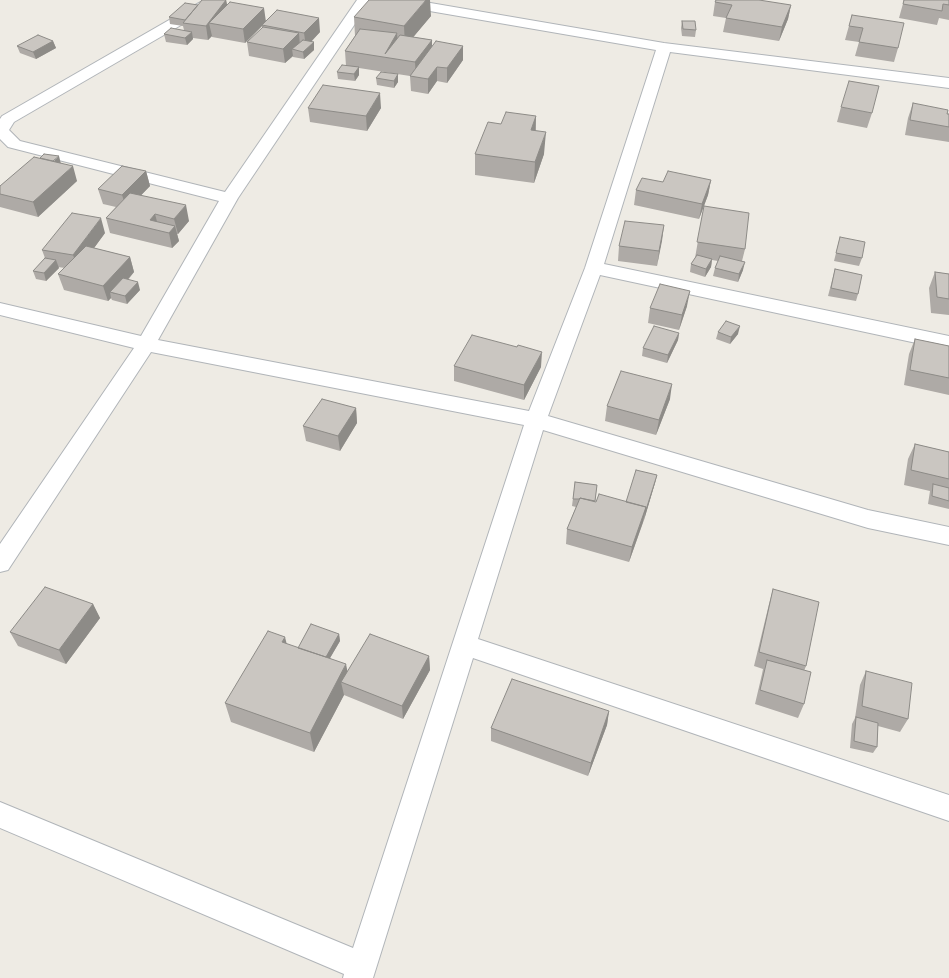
<!DOCTYPE html>
<html>
<head>
<meta charset="utf-8">
<style>
  body { margin:0 }
  canvas { display:block; background:#eeebe4 }
</style>
</head>
<body>
<canvas width="949" height="978"></canvas>
<script>
const ctx = document.querySelector('canvas').getContext('2d');
ctx.lineJoin = 'round';
const toPath = rows => new Path2D(rows.map(r => 'M' + r).join(''));
function trace(path, color, width, dash) { ctx.strokeStyle = color; ctx.lineWidth = width; ctx.lineCap = dash ? 'butt' : 'round'; ctx.setLineDash(dash || []); ctx.stroke(path); }
function fillPath(path, color) { ctx.fillStyle = color; ctx.fill(path, 'evenodd'); }
const minor = toPath([
  [204,0,221,0,219,3,14,122,9,130,20,141,225,192,357,0,373,0,367,6,238,198,158,340,529,411,585,268,656,50,389,4,384,3,382,0,413,0,664,43,949,78,949,88,670,52,604,264,949,336,949,350,600,275,548,416,868,510,949,527,949,545,868,528,543,430,478,639,949,795,949,821,473,658,373,978,343,978,344,974,0,828,0,802,353,948,524,425,151,352,8,570,0,572,0,544,134,348,0,315,0,303,141,336,219,201,8,147,0,139,0,119,2,116,204,0]
]);
trace(minor, '#b1b5b9', 2);
fillPath(minor, '#fff');
fillPath(toPath([
  [226,0,227,5,266,21,320,32,311,42,314,50,304,59,293,57,293,56,285,63,249,56,247,42,262,28,262,26,245,43,212,37,212,36,208,40,193,38,193,39,187,45,166,42,164,34,184,30,183,26,170,24,169,17,198,5],
  [904,0,949,0,949,20,939,18,937,25,899,18],
  [715,2,791,5,788,19,779,41,723,32,726,18,713,16],
  [852,15,898,48,894,62,855,56,859,42,845,40],
  [431,16,413,37,432,40,432,46,463,46,463,60,447,83,437,81,428,94,411,91,410,76,359,68,359,75,355,81,338,79,337,72,346,66,345,51,355,36,354,17],
  [682,21,696,30,695,37,682,36,681,28],
  [53,41,56,48,36,59,20,53,17,46],
  [398,74,398,82,394,88,377,85,376,78],
  [913,103,949,114,949,142,905,135,908,118],
  [841,107,872,113,867,128,837,122],
  [308,108,381,108,367,131,310,122],
  [536,116,536,131,544,154,534,183,475,175,475,154,501,124],
  [61,163,77,181,38,217,0,207,0,186],
  [146,171,150,186,141,195,189,221,178,234,177,234,179,241,172,248,110,233,106,218,116,207,103,204,98,189],
  [711,180,708,195,699,219,634,205,636,190,663,182],
  [704,206,745,249,742,261,743,270,738,282,713,276,715,268,718,261,712,260,711,267,705,277,690,272,691,264,695,258],
  [664,225,657,266,618,261,619,246],
  [105,233,94,248,130,257,134,272,128,280,140,290,127,304,112,300,111,298,108,301,64,290,58,274,65,268,58,267,59,268,46,281,36,279,33,271,45,258,42,250],
  [840,237,862,258,859,266,834,261],
  [835,269,858,294,856,301,828,296],
  [935,272,949,274,949,315,931,313,929,288],
  [687,306,679,330,648,323,650,308],
  [718,332,738,334,730,344,716,339],
  [679,333,678,340,667,363,642,356,643,348],
  [915,339,949,346,949,395,904,385,909,354],
  [454,366,541,367,524,400,454,381],
  [670,399,656,435,605,421,607,406],
  [356,408,357,423,340,451,306,441,303,426],
  [915,444,949,452,949,509,928,504,930,491,904,485,908,459],
  [657,475,655,483,644,520,629,562,566,544,567,529,576,507,572,506,575,482,597,485,595,502,626,502],
  [773,589,806,666,804,671,804,704,798,718,755,704,762,674,763,669,754,666,769,604],
  [93,604,100,618,66,664,18,646,10,632],
  [339,634,340,641,330,658,348,672,429,656,430,670,403,719,344,695,314,752,231,722,225,703,286,644,298,648],
  [866,671,908,719,900,732,878,726,877,747,873,753,850,748,852,724,855,718,860,685],
  [609,711,607,725,588,776,491,741,491,728]
]), '#aeaaa6');
fillPath(toPath([
  [226,0,229,14,209,23,212,36,208,40,206,26],
  [426,0,430,0,431,16,405,47,404,26],
  [791,5,788,19,779,41,782,27],
  [264,8,266,22,245,43,243,29],
  [319,18,320,32,306,47,304,33],
  [192,32,193,39,187,45,185,38],
  [299,33,300,47,292,49,293,56,285,63,283,49],
  [397,33,398,48,385,54],
  [432,40,432,54,416,77,415,62],
  [53,41,56,48,36,59,33,52],
  [314,42,314,50,304,59,303,52],
  [463,46,463,60,447,83,447,68],
  [359,67,359,75,355,81,354,74],
  [437,67,437,81,428,94,428,79],
  [398,74,398,82,394,88,394,81],
  [380,93,381,108,367,131,366,116],
  [536,116,535,137,531,130],
  [546,132,544,154,534,183,535,162],
  [59,156,61,164,51,164],
  [73,166,77,181,38,217,33,202],
  [146,171,150,186,127,210,122,195],
  [711,180,708,195,699,219,702,204],
  [186,205,189,221,178,234,174,219],
  [155,214,159,229,150,220],
  [101,218,105,233,78,270,73,255],
  [664,225,662,241,657,266,659,251],
  [175,226,179,241,172,248,169,233],
  [130,257,134,272,115,294,110,292,111,298,108,301,103,286],
  [712,259,711,267,705,277,706,269],
  [56,260,59,268,46,281,44,273],
  [745,262,743,270,738,282,739,274],
  [138,282,140,290,127,304,125,296],
  [690,291,687,306,679,330,682,315],
  [740,326,738,334,730,344,731,337],
  [679,333,678,340,667,363,668,355],
  [542,352,541,367,524,400,524,385],
  [672,384,670,399,656,435,659,420],
  [356,408,357,423,340,451,338,436],
  [657,475,655,483,644,520,645,513],
  [646,507,643,522,629,562,632,547],
  [93,604,100,618,66,664,59,650],
  [339,634,340,641,323,670,322,663],
  [285,637,290,657,282,642],
  [429,656,430,670,403,719,402,706],
  [346,664,350,684,341,682,344,695,314,752,310,733],
  [609,711,607,725,588,776,591,763]
]), '#8d8b87');
const building = toPath([
  [202,0,226,0,206,26,183,23,202,0],
  [369,0,426,0,404,26,354,17,369,0],
  [716,0,759,0,791,5,782,27,726,18,732,5,715,2,716,0],
  [904,0,949,0,949,5,943,4,942,11,903,4,904,0],
  [230,2,264,8,243,29,209,23,230,2],
  [185,3,198,5,185,20,169,17,185,3],
  [277,10,319,18,304,33,262,25,277,10],
  [852,15,904,23,898,48,859,42,863,28,849,26,852,15],
  [682,21,695,21,696,30,683,29,682,21],
  [263,27,299,33,283,49,247,42,263,27],
  [171,28,192,32,185,38,164,34,171,28],
  [360,29,397,33,385,54,400,35,432,40,415,62,345,51,360,29],
  [38,35,53,41,33,52,17,46,38,35],
  [303,40,314,42,303,52,292,49,303,40],
  [436,41,463,46,447,68,437,67,428,79,410,76,436,41],
  [342,65,359,67,354,74,337,72,342,65],
  [381,72,398,74,394,81,376,78,381,72],
  [849,81,879,86,872,113,841,107,849,81],
  [323,85,380,93,366,116,308,108,323,85],
  [913,103,948,110,947,114,949,114,949,127,910,120,913,103],
  [506,112,536,116,531,130,546,132,535,162,475,154,488,122,501,124,506,112],
  [44,154,59,156,53,161,40,158,44,154],
  [34,157,73,166,33,202,0,194,0,186,34,157],
  [122,166,146,171,122,195,98,189,122,166],
  [668,171,711,180,702,204,636,190,642,178,663,182,668,171],
  [130,193,186,205,174,219,155,214,150,220,175,226,169,233,106,218,130,193],
  [704,206,749,213,745,249,697,242,704,206],
  [72,213,101,218,73,255,42,250,72,213],
  [625,221,664,225,659,251,619,246,625,221],
  [840,237,865,242,862,258,836,253,840,237],
  [86,246,130,257,103,286,58,274,86,246],
  [697,255,712,259,706,269,691,264,697,255],
  [720,256,745,262,739,274,715,268,720,256],
  [45,258,56,260,44,273,33,271,45,258],
  [835,269,862,275,858,294,831,288,835,269],
  [935,272,949,274,949,299,937,297,935,272],
  [123,278,138,282,125,296,110,292,123,278],
  [660,284,690,291,682,315,650,308,660,284],
  [726,321,740,326,731,337,718,332,726,321],
  [654,326,679,333,668,355,643,348,654,326],
  [472,335,517,347,518,345,542,352,524,385,454,366,472,335],
  [915,339,949,346,949,378,910,370,915,339],
  [621,371,672,384,659,420,607,406,621,371],
  [322,399,356,408,338,436,303,426,322,399],
  [915,444,949,452,949,479,911,470,915,444],
  [636,470,657,475,645,513,646,507,626,502,636,470],
  [575,482,597,485,595,501,580,498,579,499,573,499,575,482],
  [933,484,949,488,949,501,932,496,933,484],
  [599,494,646,507,632,547,567,529,580,498,596,502,599,494],
  [45,587,93,604,59,650,10,632,45,587],
  [773,589,819,602,806,666,759,652,773,589],
  [311,624,339,634,326,657,298,648,311,624],
  [268,631,285,637,282,642,346,664,310,733,225,703,268,631],
  [370,634,429,656,402,706,341,682,370,634],
  [767,660,811,672,804,704,760,690,767,660],
  [866,671,912,683,908,719,862,706,866,671],
  [512,679,609,711,591,763,491,728,512,679],
  [856,717,878,723,877,747,854,741,856,717]
]);
fillPath(building, '#cac6c1');
trace(building, '#8d8b87', 1);
</script>
</body>
</html>
